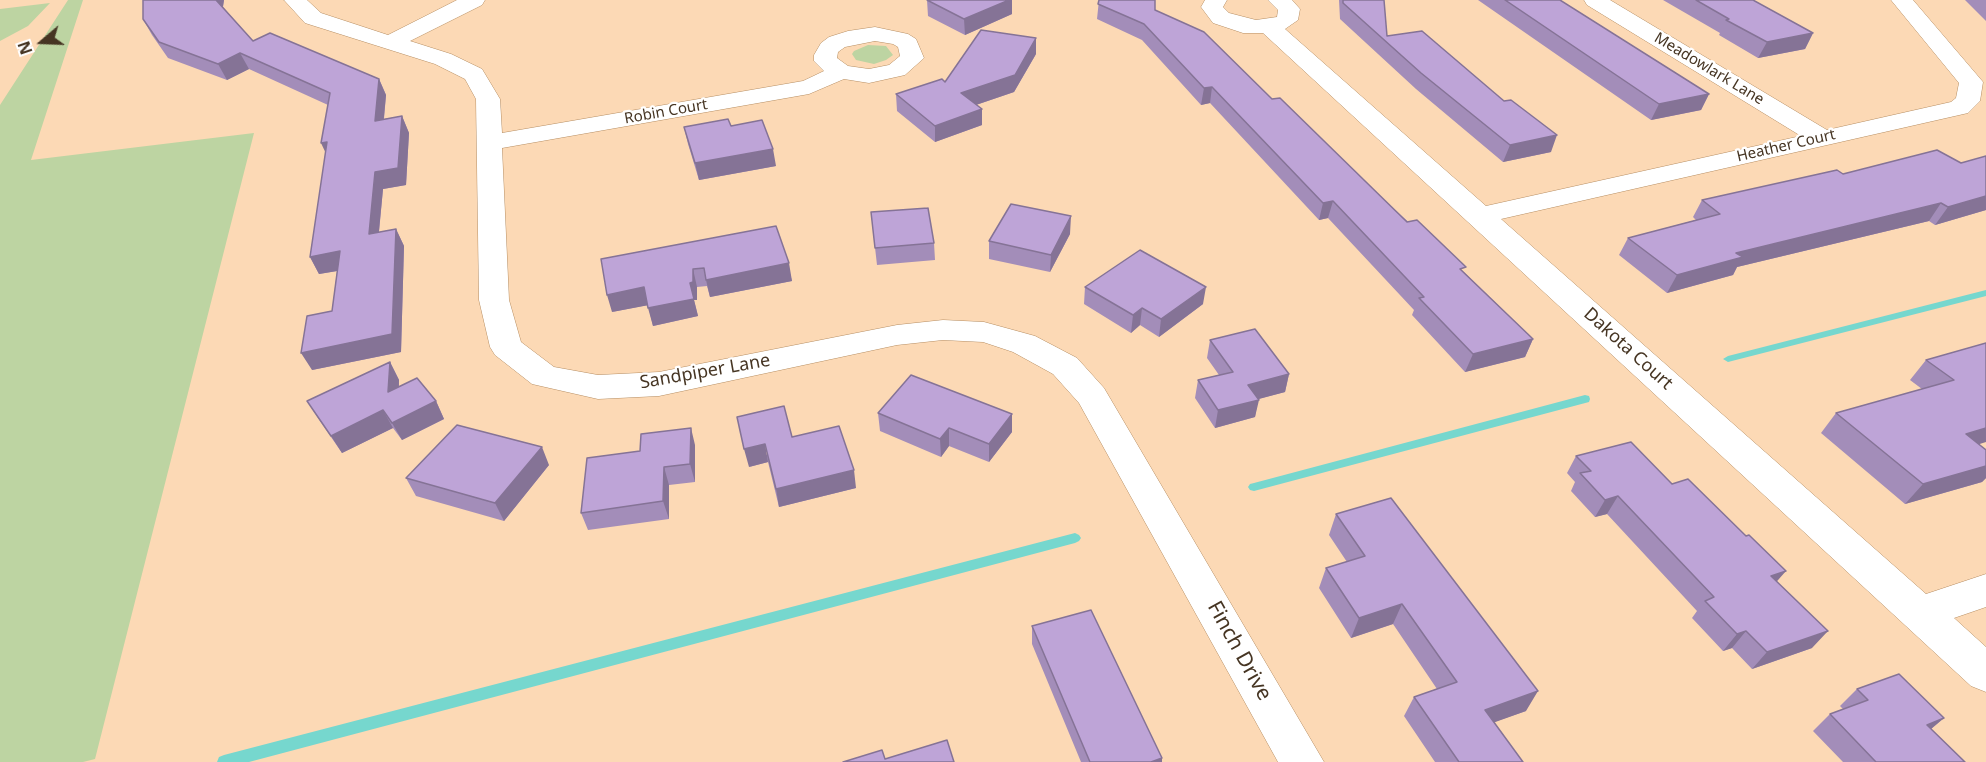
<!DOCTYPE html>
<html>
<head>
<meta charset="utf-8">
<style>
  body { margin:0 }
  #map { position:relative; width:1986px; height:762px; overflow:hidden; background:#fcd9b5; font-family:"Noto Sans",sans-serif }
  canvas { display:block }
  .north { position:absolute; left:12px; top:12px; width:60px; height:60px; -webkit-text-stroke:4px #fff; paint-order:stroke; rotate:251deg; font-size:16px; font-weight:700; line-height:24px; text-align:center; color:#463523 }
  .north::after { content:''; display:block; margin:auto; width:21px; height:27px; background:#463523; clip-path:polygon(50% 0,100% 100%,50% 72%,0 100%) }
</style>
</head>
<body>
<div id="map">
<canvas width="1986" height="762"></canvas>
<div class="north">N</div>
</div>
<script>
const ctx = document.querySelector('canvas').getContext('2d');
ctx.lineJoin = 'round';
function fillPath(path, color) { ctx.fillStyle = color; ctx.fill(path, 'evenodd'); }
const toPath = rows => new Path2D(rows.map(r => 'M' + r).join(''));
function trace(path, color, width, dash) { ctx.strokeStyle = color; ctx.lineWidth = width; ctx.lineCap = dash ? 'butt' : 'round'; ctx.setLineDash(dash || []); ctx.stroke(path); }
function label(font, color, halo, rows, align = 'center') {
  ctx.font = font + ' "Noto Sans",sans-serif'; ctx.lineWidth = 4.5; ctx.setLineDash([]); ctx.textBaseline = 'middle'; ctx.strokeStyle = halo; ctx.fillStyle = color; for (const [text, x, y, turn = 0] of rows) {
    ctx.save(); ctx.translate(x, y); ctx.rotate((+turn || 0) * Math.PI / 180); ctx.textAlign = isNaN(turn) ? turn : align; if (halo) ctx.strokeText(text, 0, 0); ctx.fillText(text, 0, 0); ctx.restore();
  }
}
fillPath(toPath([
  [68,0,83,0,31,160,254,133,95,759,83,762,0,762,0,105],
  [50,3,28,26,0,41,0,9],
  [868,45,886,46,893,55,886,60,874,64,856,60,852,54,854,51]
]), '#bdd4a2');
fillPath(toPath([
  [1986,290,1986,296,1728,362,1723,359,1728,356,1986,290],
  [1585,395,1589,396,1590,399,1589,402,1254,491,1250,490,1248,487,1250,484,1254,483,1585,395],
  [1075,533,1079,535,1081,538,1079,541,1075,543,249,762,217,762,219,757,224,755,1075,533]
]), '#76d7ce');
const street = toPath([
  [284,0,307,0,321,13,388,35,457,0,485,0,482,5,410,41,451,54,482,69,500,99,502,133,803,81,824,71,814,61,814,55,821,43,829,37,848,31,875,27,908,34,916,39,924,58,905,75,869,83,844,79,809,94,502,148,509,300,521,342,554,367,598,375,659,372,897,325,943,320,984,322,1035,336,1077,358,1104,388,1324,762,1278,762,1079,403,1053,374,1013,352,983,342,943,340,897,345,659,396,598,399,532,384,495,355,490,347,479,300,476,99,465,79,435,64,305,23,284,0],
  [875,41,893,44,898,47,900,56,889,65,869,69,848,66,837,58,838,52,845,47,875,41],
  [1205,0,1227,0,1223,7,1229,13,1256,20,1277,17,1278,10,1268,0,1292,0,1300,9,1298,20,1285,29,1486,206,1801,136,1587,5,1584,0,1610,0,1827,130,1951,102,1956,98,1959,83,1891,0,1913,0,1983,82,1980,101,1968,113,1501,219,1926,594,1986,574,1986,607,1954,618,1986,647,1986,692,1971,686,1263,33,1243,33,1213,23,1201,7,1205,0]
]);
trace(street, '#b68e63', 1);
fillPath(street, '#fff');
fillPath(toPath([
  [224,0,223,7,253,41,379,79,386,95,384,119,402,116,409,133,406,185,383,189,379,232,396,229,404,246,401,352,312,370,332,311,337,271,319,274,310,257,326,152,328,105,249,69,227,80,168,58,152,35,143,19],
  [927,0,1012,0,1012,14,965,35,928,16],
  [1099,0,1155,10,1272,99,1464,272,1533,339,1525,357,1465,372,1412,315,1414,310,1328,218,1319,220,1210,103,1201,105,1142,40,1097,19],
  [1339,0,1384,0,1387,36,1551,152,1503,162,1416,89,1340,19],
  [1478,0,1560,0,1709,94,1701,110,1651,120],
  [1663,0,1753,0,1813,33,1805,49,1758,58,1719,35,1720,33],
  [1965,0,1986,0,1986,21],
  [1036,54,1014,92,976,105,982,125,935,142,897,111,896,94,945,82],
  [684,127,776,166,699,180,688,144],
  [1986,156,1986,210,1935,225,1929,221,1737,267,1733,275,1667,293,1619,255,1628,238,1696,220,1693,217,1702,200,1843,174,1961,163],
  [871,212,934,243,935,260,877,265],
  [776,226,792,281,710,297,707,286,697,287,697,300,694,300,698,316,653,326,648,305,612,312],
  [1070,234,1050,272,989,259,989,241],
  [1085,287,1203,304,1159,337,1140,325,1131,333,1084,304],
  [1210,340,1289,374,1285,392,1258,399,1255,417,1215,428,1195,398,1198,380,1219,375,1207,358],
  [1986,343,1979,444,1986,450,1986,478,1982,482,1905,504,1821,433,1836,413,1922,389,1910,380,1926,360],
  [390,362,399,380,399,387,436,401,444,419,402,440,393,428,342,453,318,418,307,401],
  [878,413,1012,414,1012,432,989,462,949,446,941,457,880,431],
  [792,437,856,488,779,507,768,462,749,467],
  [695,445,695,482,669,485,669,519,588,530,581,513],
  [1576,456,1672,484,1777,582,1812,648,1752,669,1732,648,1723,651,1692,618,1697,611,1607,514,1595,517,1571,491,1575,482,1567,473],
  [549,465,504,521,416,496,406,478],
  [1336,514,1526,711,1494,722,1523,762,1435,762,1404,716,1414,697,1437,689,1393,624,1351,638,1319,588,1326,568,1347,562,1329,535],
  [1032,626,1162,758,1162,762,1081,762,1032,644],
  [1857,689,1944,718,1931,729,1965,762,1843,762,1813,731,1830,714,1843,709,1840,706]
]), '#a38db9');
fillPath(toPath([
  [215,0,224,0,222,12],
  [1009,0,1012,0,1012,14,965,35,964,19],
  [1813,33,1805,49,1758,58,1767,42],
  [1036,38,1036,54,1014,92,961,110,961,93],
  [240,53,249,69,227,80,218,64],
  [379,79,386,95,382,137,375,121],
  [1212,87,1210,103,1201,105,1204,88],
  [1709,94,1701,110,1651,120,1659,104],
  [982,109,982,125,935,142,935,126],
  [402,116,409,133,406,185,383,189,377,251,369,234,375,172],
  [1557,135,1551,152,1503,162,1510,145],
  [327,142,329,160,321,143],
  [773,149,776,166,699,180,695,163],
  [1986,196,1986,210,1935,225,1948,207],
  [1333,201,1328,218,1319,220,1323,203],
  [1941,203,1929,221,1737,267,1733,275,1667,293,1677,275,1736,253],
  [1071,216,1070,234,1050,272,1051,255],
  [396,229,404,246,401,352,312,370,301,353],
  [340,251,349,269,319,274,310,257],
  [789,263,792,281,710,297,706,280],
  [693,269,697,287,697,300,694,300,698,316,653,326,648,308,690,283],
  [644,287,649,305,612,312,607,295],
  [1206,287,1203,304,1159,337,1161,319],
  [1142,308,1140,325,1131,333,1133,315],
  [1533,339,1525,357,1465,372,1473,354],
  [390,362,399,380,398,410,388,392],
  [1289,374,1285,392,1244,403,1248,385],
  [1259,400,1255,417,1215,428,1218,410],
  [436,401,444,419,402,440,392,423],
  [383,410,393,428,342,453,331,436],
  [1012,414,1012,432,989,462,989,444],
  [691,428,695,445,695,482,690,464],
  [949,428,949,446,941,457,940,439],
  [1986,428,1986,442,1948,454,1966,434],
  [765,444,768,462,749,467,744,449],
  [542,447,549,465,504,521,495,503],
  [1986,466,1986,478,1982,482,1905,504,1923,484],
  [664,467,669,485,669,519,663,501],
  [854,470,856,488,779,507,776,489],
  [1618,496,1607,514,1595,517,1605,500],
  [1786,571,1771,588,1771,576],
  [1402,604,1393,624,1351,638,1359,618],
  [1746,631,1732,648,1723,651,1737,634],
  [1828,631,1812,648,1752,669,1767,652],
  [1538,691,1526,711,1473,730,1485,710],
  [1944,718,1925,734,1927,725],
  [1162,758,1162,762,1151,762]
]), '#857396');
const building = toPath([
  [143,0,216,0,253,41,270,33,379,79,375,121,402,116,398,168,375,172,369,234,396,229,392,334,301,353,307,316,332,311,340,251,310,257,327,142,321,143,330,93,240,53,218,64,159,42,143,19,143,0],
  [927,0,1009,0,964,19,927,0],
  [1099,0,1155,0,1155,10,1204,32,1272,99,1280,98,1407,222,1417,220,1466,267,1460,269,1533,339,1473,354,1419,298,1424,297,1333,201,1323,203,1212,87,1204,88,1144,24,1098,4,1099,0],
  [1343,0,1384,0,1387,36,1422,31,1504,101,1511,100,1557,135,1510,145,1421,73,1343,3,1343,0],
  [1505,0,1560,0,1709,94,1659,104,1505,0],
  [1696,0,1753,0,1813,33,1767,42,1726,20,1729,19,1696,0],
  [981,30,1036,38,1015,75,961,93,982,109,935,126,896,94,942,79,945,82,981,30],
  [728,119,731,126,762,120,773,149,695,163,684,127,728,119],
  [1937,150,1961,163,1986,156,1986,196,1948,207,1941,203,1736,253,1743,257,1677,275,1628,238,1720,214,1702,200,1837,170,1843,174,1937,150],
  [1011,204,1071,216,1051,255,989,241,1011,204],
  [928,208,934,243,875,248,871,212,928,208],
  [776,226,789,263,706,280,704,268,693,269,693,282,690,283,694,299,648,308,644,287,607,295,601,259,776,226],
  [1140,250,1206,287,1161,319,1142,308,1133,315,1085,287,1140,250],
  [1255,329,1289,374,1248,385,1259,400,1218,410,1198,380,1233,372,1210,340,1255,329],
  [1986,343,1986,428,1966,434,1986,450,1986,466,1923,484,1836,413,1954,380,1926,360,1986,343],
  [390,362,388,392,417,378,436,401,392,423,383,410,331,436,307,401,390,362],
  [911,375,1012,414,989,444,949,428,940,439,878,413,911,375],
  [784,406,792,437,839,426,854,470,776,489,765,444,744,449,737,417,784,406],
  [457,425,542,447,495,503,406,478,457,425],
  [691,428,690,464,664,467,663,501,581,513,587,458,640,451,641,434,691,428],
  [1631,442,1672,484,1688,479,1746,536,1749,535,1786,571,1771,576,1828,631,1767,652,1746,631,1737,634,1705,601,1714,597,1618,496,1605,500,1580,473,1591,471,1576,456,1631,442],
  [1391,498,1538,691,1485,710,1523,762,1459,762,1414,697,1457,682,1402,604,1359,618,1326,568,1365,556,1336,514,1391,498],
  [1091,610,1162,758,1151,762,1090,762,1032,626,1091,610],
  [1899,674,1944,718,1927,725,1965,762,1876,762,1830,714,1868,700,1857,689,1899,674],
  [947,740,954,762,843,762,882,750,885,759,947,740]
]);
fillPath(building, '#bea4d7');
trace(building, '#857396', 1.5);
label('15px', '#463523', '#fff', [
  ["Meadowlark Lane",1709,69,31],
  ["Robin Court",666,112,-10],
  ["Heather Court",1786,146,-13]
]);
label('18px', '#463523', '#fff', [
  ["Dakota Court",1628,349,42],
  ["Sandpiper Lane",705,372,-10]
]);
label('21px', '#463523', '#fff', [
  ["Finch Drive",1239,651,61]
]);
</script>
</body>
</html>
